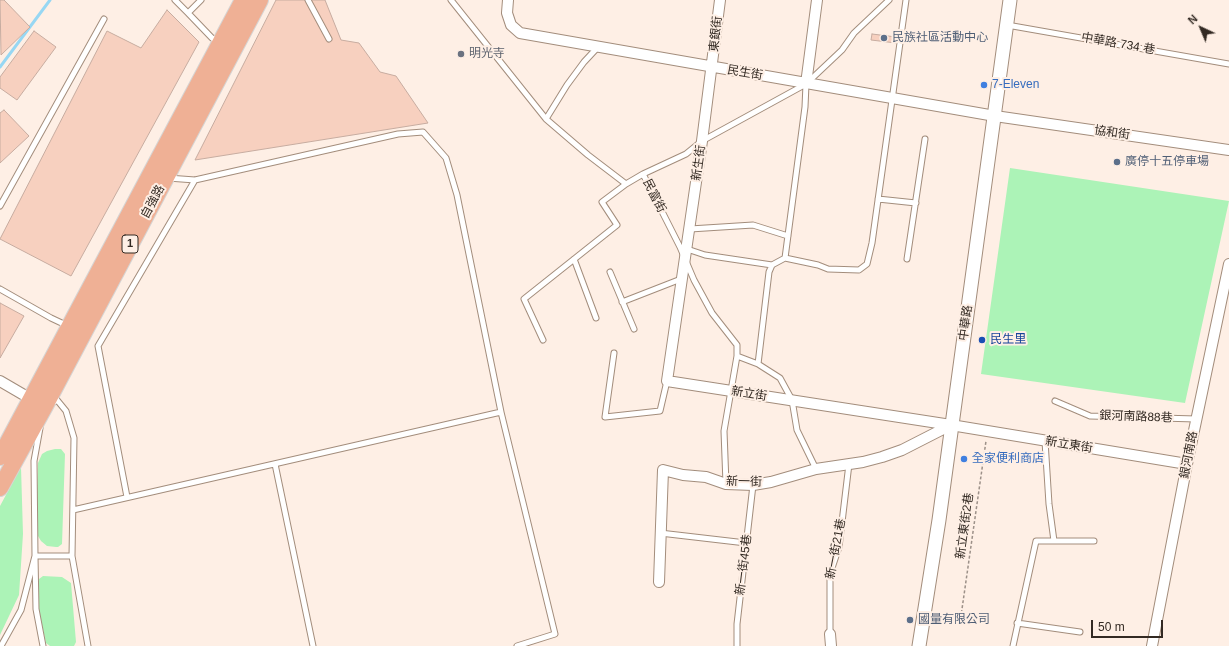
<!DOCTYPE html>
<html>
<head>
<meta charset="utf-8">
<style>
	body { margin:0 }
	#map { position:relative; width:1229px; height:646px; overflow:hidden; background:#feefe5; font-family:Helvetica,sans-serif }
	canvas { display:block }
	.north { position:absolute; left:1181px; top:8px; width:40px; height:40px; -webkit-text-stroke:3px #feefe5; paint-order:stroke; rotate:316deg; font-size:11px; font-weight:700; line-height:16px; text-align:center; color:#332a23 }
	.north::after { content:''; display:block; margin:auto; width:14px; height:18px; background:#332a23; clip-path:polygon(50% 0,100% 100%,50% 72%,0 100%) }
	.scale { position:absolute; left:1091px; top:620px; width:72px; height:18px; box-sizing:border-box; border:2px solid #332a23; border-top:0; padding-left:5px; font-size:12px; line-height:14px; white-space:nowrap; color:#332a23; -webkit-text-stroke:3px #feefe5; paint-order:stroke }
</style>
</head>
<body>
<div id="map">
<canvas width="1229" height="646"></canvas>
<div class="north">N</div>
<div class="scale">50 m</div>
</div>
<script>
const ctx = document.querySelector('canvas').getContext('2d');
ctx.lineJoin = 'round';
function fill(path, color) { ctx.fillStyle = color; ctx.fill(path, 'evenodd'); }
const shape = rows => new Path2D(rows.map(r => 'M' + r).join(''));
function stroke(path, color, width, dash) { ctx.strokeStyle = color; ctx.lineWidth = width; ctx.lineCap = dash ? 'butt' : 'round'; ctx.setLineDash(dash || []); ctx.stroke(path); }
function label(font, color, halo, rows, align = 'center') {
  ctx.font = font + ' Helvetica,"Noto Sans TC",sans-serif'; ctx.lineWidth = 4; ctx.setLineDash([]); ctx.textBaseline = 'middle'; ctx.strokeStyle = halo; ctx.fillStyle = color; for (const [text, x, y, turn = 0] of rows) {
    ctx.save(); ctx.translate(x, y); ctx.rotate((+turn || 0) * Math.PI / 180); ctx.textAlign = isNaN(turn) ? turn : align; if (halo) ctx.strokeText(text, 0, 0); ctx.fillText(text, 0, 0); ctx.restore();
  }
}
const green = shape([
	[1010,168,1229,201,1185,403,981,374],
	[55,449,61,449,65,454,62,544,58,547,56,547,47,546,41,541,38,536,36,527,38,463,42,454,47,451],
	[21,467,23,534,19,595,0,635,0,506],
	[43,576,62,577,71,583,76,642,74,646,50,646,46,643,39,611,39,579]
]);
const stream = shape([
	[0,67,50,0]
]);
const building = shape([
	[0,0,4,0,30,27,1,55,0,0],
	[276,0,325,0,341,40,359,43,380,72,396,76,428,123,195,160,276,0],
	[167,10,199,42,71,276,0,239,107,31,141,48,167,10],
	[34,31,56,47,17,100,0,88,0,77,34,31],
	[872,34,896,37,896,43,871,40,872,34],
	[4,110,29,136,0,163,0,113,4,110],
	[0,303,24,316,0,358,0,303]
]);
const path = shape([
	[960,623,986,441]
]);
const service = shape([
	[175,0,188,13],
	[201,0,188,13,212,38,219,42],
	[308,0,329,39],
	[451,0,546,119,588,155,626,184,643,174],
	[1007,25,1229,64],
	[546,119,567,85,584,62,598,47],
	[168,178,195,180,398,134,423,132,446,158,457,195,501,412],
	[878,199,916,203],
	[0,206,104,19],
	[690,229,753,225,788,236],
	[684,248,705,255,772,265],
	[785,258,818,265,828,269,859,270,867,264,872,243,906,0],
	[574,259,596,318],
	[907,259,925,139],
	[610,272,634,329],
	[0,289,51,318,68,326],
	[622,302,681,279],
	[543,340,524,299,617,225,602,202,626,184],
	[614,353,605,417,660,411,667,381],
	[758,364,769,272,772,265,785,258,805,107,806,84],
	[1055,401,1090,416,1196,419],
	[52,403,57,400,66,411,74,438,72,556,88,646],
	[40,428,34,461,35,556,36,609,43,646],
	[1045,441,1049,504,1054,541],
	[275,464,313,646],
	[816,469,797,430,792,400,780,378,758,364,737,356,737,345,712,313,694,280,680,247,643,174,686,154,702,141,806,84,842,50,854,33,889,0],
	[726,484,724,431,737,356],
	[127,497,98,346,195,180],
	[73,510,501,412,555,634,517,646],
	[660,533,746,543],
	[1017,623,1080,632],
	[830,634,830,574,839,547,849,464],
	[1,646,21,610,35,556,72,556],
	[737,646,737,624,753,485],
	[1013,646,1036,541,1094,541]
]);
const minor = shape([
	[508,0,507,13,511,25,520,33,995,116,1229,150],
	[720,0,702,141,667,381,951,425,1187,464],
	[806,84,817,0],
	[0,381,36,402],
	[659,582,663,470,683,475,706,477,726,484,753,485,771,482,816,469,863,462,882,457,902,450,951,425],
	[830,634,831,646],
	[1152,646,1187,464,1229,264]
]);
const tertiary = shape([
	[919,646,939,520,1010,0]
]);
const primary = shape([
	[0,457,243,0],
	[0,488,44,408,260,0]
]);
const markers = [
	[884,38,4,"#5c6f8a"],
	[461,54,4,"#6b7280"],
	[984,85,4,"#3f7fe0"],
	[1117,162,4,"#5c6f8a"],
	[982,340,4,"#1a4fb4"],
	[964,459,4,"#3f7fe0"],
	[910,620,4,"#5c6f8a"]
];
const shields = [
	[130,244,16]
];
const shieldNames = [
	["1",130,244]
];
const streetNames = [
	["東銀街",716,34,-84],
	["中華路 734 巷",1118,44,10],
	["民生街",745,73,10],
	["協和街",1112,133,8],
	["新生街",699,163,-82],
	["民富街",654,196,63],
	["自強路",153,202,-62],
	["中華路",966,323,-82],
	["新立街",749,394,9],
	["銀河南路88巷",1136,417,2],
	["新立東街",1069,445,9],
	["銀河南路",1189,455,-79],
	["新一街",744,482,1],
	["新立東街2巷",965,526,-82],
	["新一街21巷",836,549,-79],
	["新一街45巷",744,565,-83]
];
const serviceNames = [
	["民族社區活動中心",892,38],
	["廣停十五停車場",1125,162],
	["國量有限公司",918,620]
];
const worshipNames = [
	["明光寺",469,54]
];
const shopNames = [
	["7-Eleven",992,85],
	["全家便利商店",972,459]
];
const transitNames = [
	["民生里",990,340]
];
fill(green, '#acf3b7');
stroke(stream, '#97d7f3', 3);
fill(building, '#f7d0bf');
stroke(building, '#c7aca0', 1);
stroke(service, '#a38d7c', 7);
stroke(minor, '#a38d7c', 12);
stroke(tertiary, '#a38d7c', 15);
stroke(primary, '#d6d4d3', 18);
stroke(path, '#9c9088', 1.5, [3, 2]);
stroke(service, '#fff', 5);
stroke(minor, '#fff', 10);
stroke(tertiary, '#fff', 13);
stroke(primary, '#efb095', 16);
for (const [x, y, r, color] of markers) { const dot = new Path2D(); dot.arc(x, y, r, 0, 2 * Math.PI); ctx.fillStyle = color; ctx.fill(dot); stroke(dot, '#feefe5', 1.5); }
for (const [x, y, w] of shields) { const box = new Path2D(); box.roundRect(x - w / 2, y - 9, w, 18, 3); ctx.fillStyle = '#feefe5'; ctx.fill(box); stroke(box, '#332a23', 1); }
label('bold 11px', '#332a23', null, shieldNames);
label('12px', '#332a23', '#feefe5', streetNames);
label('12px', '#4e5e75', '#feefe5', serviceNames, 'left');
label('12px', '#5b616d', '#feefe5', worshipNames, 'left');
label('12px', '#366cbe', '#feefe5', shopNames, 'left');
label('12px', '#164399', '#feefe5', transitNames, 'left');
</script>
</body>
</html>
